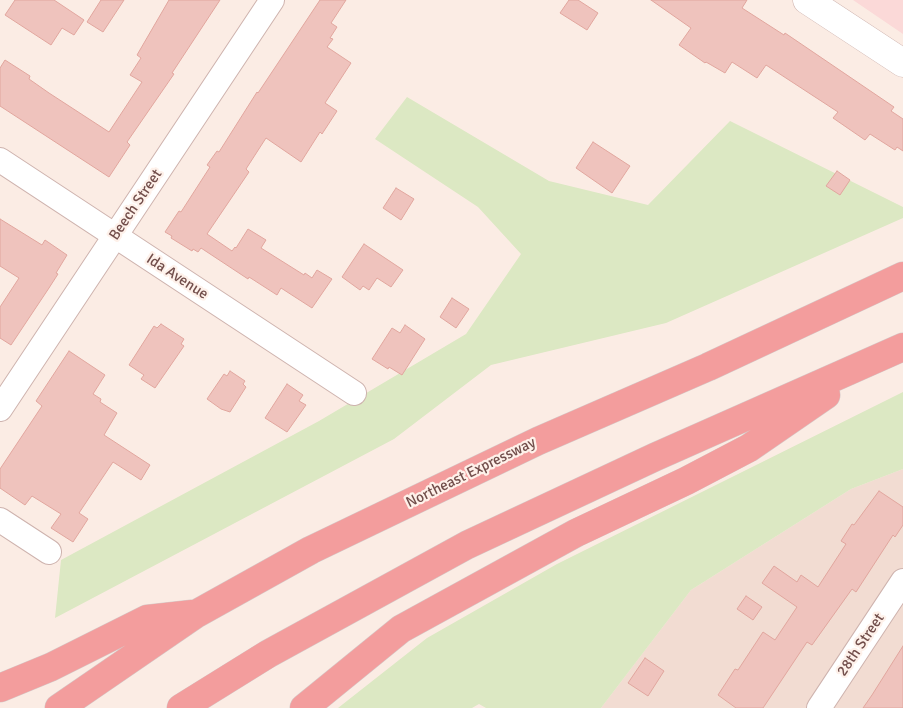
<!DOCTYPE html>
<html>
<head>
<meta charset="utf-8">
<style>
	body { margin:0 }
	canvas { display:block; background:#fbece4 }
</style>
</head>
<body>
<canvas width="903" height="708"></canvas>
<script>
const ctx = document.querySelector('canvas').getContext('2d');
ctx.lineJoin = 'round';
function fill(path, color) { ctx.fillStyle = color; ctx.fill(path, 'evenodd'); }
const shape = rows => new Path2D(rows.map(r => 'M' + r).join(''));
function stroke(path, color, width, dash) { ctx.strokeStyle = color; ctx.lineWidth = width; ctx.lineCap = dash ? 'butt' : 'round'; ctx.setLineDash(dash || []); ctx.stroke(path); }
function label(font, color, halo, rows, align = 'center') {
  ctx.font = font + ' Signika,sans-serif'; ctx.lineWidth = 4.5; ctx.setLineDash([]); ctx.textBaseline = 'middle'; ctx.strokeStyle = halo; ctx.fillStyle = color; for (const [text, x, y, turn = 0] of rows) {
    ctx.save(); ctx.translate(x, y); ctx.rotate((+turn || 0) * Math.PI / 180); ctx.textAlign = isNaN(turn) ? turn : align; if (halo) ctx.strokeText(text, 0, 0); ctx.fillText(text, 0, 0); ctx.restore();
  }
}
const residential = shape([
	[903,469,903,708,601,708,691,590,851,489]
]);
const commercial = shape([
	[853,0,903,0,903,34]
]);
const green = shape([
	[407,97,549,181,648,205,730,121,903,207,903,218,666,323,491,365,394,439,55,618,61,560,319,421,466,334,521,254,478,207,375,139],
	[903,392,903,469,851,489,691,590,601,708,486,708,479,704,472,708,338,708,427,638,557,564]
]);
const building = shape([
	[15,0,54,0,84,20,74,35,62,28,51,45,5,15,15,0],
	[101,0,124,0,103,32,87,22,101,0],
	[169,0,220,0,172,73,174,74,127,142,130,145,109,177,0,106,0,68,5,60,30,76,29,79,49,93,109,132,142,82,130,75,141,58,137,55,169,0],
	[320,0,346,0,331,23,337,27,330,38,333,39,327,47,351,63,325,103,337,111,322,134,320,132,301,162,266,138,246,169,249,172,207,234,232,251,235,247,236,248,248,229,266,240,261,248,304,275,305,273,312,278,317,270,332,279,312,308,281,288,277,295,249,277,248,279,201,248,198,252,193,249,192,251,171,238,172,236,165,232,179,211,181,212,210,167,207,165,217,151,219,152,257,92,258,93,320,0],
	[569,0,578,0,598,13,587,30,560,13,569,0],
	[651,0,747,0,742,8,784,35,785,33,894,107,891,111,903,119,903,151,897,147,895,150,870,134,865,140,833,118,838,112,766,65,757,78,732,62,725,73,706,62,705,63,679,45,691,28,651,0],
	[593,142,630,166,612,193,576,168,593,142],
	[837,171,850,180,840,195,826,186,837,171],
	[396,188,414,199,401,220,383,208,396,188],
	[0,219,42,245,45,240,67,255,56,273,58,274,49,288,11,345,0,338,0,307,19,278,0,266,0,219],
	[364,244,403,270,391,287,377,278,369,290,363,286,360,290,342,277,364,244],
	[452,298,469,309,456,328,440,317,452,298],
	[161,324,184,339,181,344,184,346,155,388,141,379,144,375,129,365,154,326,157,328,161,324],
	[405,325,425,339,402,375,389,367,388,369,372,359,392,328,400,333,405,325],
	[69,351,105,375,93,394,101,399,100,402,117,413,104,435,150,465,141,480,113,462,79,513,88,519,73,542,51,528,61,514,32,496,25,505,0,488,0,469,42,406,36,401,69,351],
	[230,371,245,381,243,384,246,387,230,412,221,409,207,399,224,374,227,376,230,371],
	[287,384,303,395,299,401,306,405,287,432,265,418,287,384],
	[879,491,903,507,903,525,895,537,893,535,856,592,852,589,812,645,807,642,763,708,736,708,718,695,735,669,738,670,763,632,775,640,797,607,762,583,774,566,797,582,801,575,818,587,846,544,841,541,852,524,854,525,879,491],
	[746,596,762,607,753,620,737,609,746,596],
	[903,646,903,708,863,708,872,695,903,646],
	[645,658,664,671,648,696,628,683,645,658]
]);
const minor = shape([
	[0,160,354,393],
	[0,409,272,0],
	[0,520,49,552],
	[819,708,903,581]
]);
const tertiary = shape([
	[807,0,903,63]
]);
const motorway = shape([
	[0,688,51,667,147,619,192,614],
	[59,708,196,614,311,550,538,441,708,367,903,276],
	[181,708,268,654,467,545,655,457,903,347],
	[304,708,401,629,576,533,686,481,749,448,826,395]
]);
const streetNames = [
	["Beech Street",136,205,-56],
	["Ida Avenue",177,277,33],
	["Northeast Expressway",471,473,-26],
	["28th Street",861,645,-56]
];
fill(residential, '#f2dcd2');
fill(commercial, '#fbd9d8');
fill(green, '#dce8c3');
fill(building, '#efc3bd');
stroke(building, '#e1a69e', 1);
stroke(minor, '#ceb3ae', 26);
stroke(tertiary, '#ceb3ae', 29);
stroke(motorway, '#d5cac9', 29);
stroke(minor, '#fff', 24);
stroke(tertiary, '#fff', 28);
stroke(motorway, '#f39d9d', 28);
label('15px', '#724e4b', '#fef1ea', streetNames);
</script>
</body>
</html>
